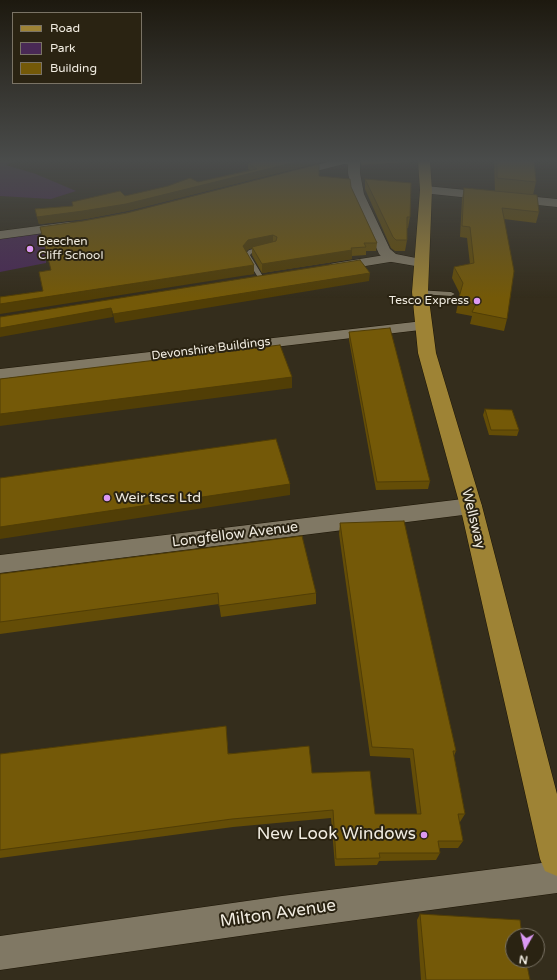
<!DOCTYPE html>
<html>
<head>
<meta charset="utf-8">
<style>
	body { margin:0 }
	#map { position:relative; width:557px; height:980px; overflow:hidden; background:#342d1c; font-family:"Varela Round",sans-serif }
	canvas { display:block }
	.legend { position:absolute; left:12px; top:12px; width:130px; height:72px; box-sizing:border-box; background:#2a2312; border:1px solid #7a7365; margin:0; padding:5px 7px; list-style:none; font-size:12px; color:#f1ece1 }
	.legend li { display:flex; align-items:center; gap:8px; height:20px }
	.legend b { width:20px; border:1px solid #7a7365 }
	.north { position:absolute; left:505px; top:928px; width:40px; height:40px; box-sizing:border-box; background:#2a2312; border:1px solid #7a7365; border-radius:50%; rotate:188deg; font-size:11px; font-weight:700; line-height:16px; text-align:center; color:#f1ece1 }
	.north::after { content:''; display:block; margin:auto; width:14px; height:18px; background:#dc99f4; clip-path:polygon(50% 0,100% 100%,50% 72%,0 100%) }
</style>
</head>
<body>
<div id="map">
<canvas width="557" height="980"></canvas>
<ul class="legend">
<li><b style="height:5px;background:#9e8335"></b>Road</li>
<li><b style="height:11px;background:#492955"></b>Park</li>
<li><b style="height:11px;background:#745908"></b>Building</li>
</ul>
<div class="north">N</div>
</div>
<script>
const ctx = document.querySelector('canvas').getContext('2d');
ctx.lineJoin = 'round';
function fill(path, color) { ctx.fillStyle = color; ctx.fill(path, 'evenodd'); }
const shape = rows => new Path2D(rows.map(r => 'M' + r).join(''));
function stroke(path, color, width, dash) { ctx.strokeStyle = color; ctx.lineWidth = width; ctx.lineCap = dash ? 'butt' : 'round'; ctx.setLineDash(dash || []); ctx.stroke(path); }
function label(font, color, halo, rows, align = 'center') {
  ctx.font = font + ' "Varela Round",sans-serif'; ctx.lineWidth = 4; ctx.setLineDash([]); ctx.textBaseline = 'middle'; ctx.strokeStyle = halo; ctx.fillStyle = color; for (const [text, x, y, turn = 0] of rows) {
    ctx.save(); ctx.translate(x, y); ctx.rotate((+turn || 0) * Math.PI / 180); ctx.textAlign = isNaN(turn) ? turn : align; if (halo) ctx.strokeText(text, 0, 0); ctx.fillText(text, 0, 0); ctx.restore();
  }
}
const green = shape([
	[0,161,16,161,6,165,36,174,76,191,51,199,0,196],
	[35,232,42,236,46,251,46,263,0,272,0,236]
]);
const service = shape([
	[265,246,268,248,267,249,253,252,250,255,264,278,261,280,259,279,244,255,249,250,265,246],
	[417,290,451,292,455,294,451,296,420,294,416,292,417,290]
]);
const minor = shape([
	[332,161,359,161,360,162,354,165,344,164,292,177,288,176,286,174,288,172,332,161],
	[426,186,557,199,557,207,422,193,420,190,422,187,426,186],
	[69,222,74,223,76,226,74,229,0,239,0,231,69,222],
	[391,254,396,255,398,258,396,261,335,271,330,270,328,267,330,264,335,263,391,254],
	[423,321,429,323,431,326,429,329,0,379,0,369,423,321],
	[471,498,479,500,482,506,479,512,471,514,0,573,0,555,471,498],
	[557,861,557,893,282,930,0,970,0,936,282,896,557,861]
]);
const tertiary = shape([
	[348,161,360,161,360,173,364,194,390,249,396,254,426,260,428,263,426,266,421,267,386,261,379,254,352,194,348,173,348,161]
]);
const primary = shape([
	[418,161,430,161,432,190,428,292,436,353,482,506,557,794,557,876,545,871,540,859,460,506,418,353,412,292,420,190,418,161]
]);
const wall = shape([
	[257,161,326,161,127,211,85,219,39,224,35,209,73,206,72,202,125,196,198,182,250,170,248,169,248,163],
	[360,161,411,161,411,162,362,165],
	[494,161,534,161,536,182,533,195,539,212,536,223,504,219,507,319,504,331,470,324,472,316,456,313,460,294,452,278,454,267,470,264,467,238,460,237,462,199,464,188,495,191],
	[319,176,351,187,377,243,376,251,366,251,366,255,352,256,352,259,262,273,252,255,252,248,249,249,246,251,254,274,43,291,51,270,83,221],
	[365,179,410,217,408,228,407,228,407,240,405,251,395,251,391,248,365,189],
	[349,332,430,481,428,489,376,490,349,340],
	[485,409,519,430,517,436,489,435,483,415],
	[340,523,456,751,454,756,465,814,460,822,459,822,463,841,458,848,440,848,440,853,436,860,379,861,377,865,335,866,331,818,233,827,0,858,0,754,226,726,228,753,312,773,375,814,417,814,410,758,370,756,339,534],
	[0,574,316,593,316,604,221,617,219,604,0,634],
	[420,914,530,980,421,980,417,920]
]);
const shadedWall = shape([
	[300,161,326,161,127,211,85,219,39,224,37,217],
	[273,235,273,244,249,249,243,254,243,246,248,240],
	[352,250,352,259,262,273,262,264],
	[254,265,254,274,0,314,0,304],
	[370,273,369,281,115,323,113,314],
	[111,308,113,317,0,337,0,328],
	[292,377,292,388,0,426,0,414],
	[290,484,290,495,0,539,0,527]
]);
const building = shape([
	[257,161,300,161,126,204,83,211,37,217,35,209,73,206,72,202,120,191,125,196,168,186,190,178,198,182,257,169,248,163,257,161],
	[497,161,534,161,536,182,497,178,497,161],
	[319,164,319,176,350,179,351,187,377,243,364,243,366,247,351,248,352,250,262,264,252,247,276,241,277,237,273,235,248,240,243,246,254,265,0,304,0,297,43,291,39,272,51,270,40,227,83,221,127,213,319,164],
	[365,179,411,183,410,217,407,217,407,240,396,240,393,237,365,179],
	[464,188,537,195,539,212,502,208,514,271,507,319,472,312,476,304,458,301,463,283,454,267,474,263,470,227,462,226,464,188],
	[360,260,370,273,113,314,111,308,0,328,0,317,360,260],
	[390,328,430,481,377,482,349,332,390,328],
	[280,345,292,377,0,414,0,379,280,345],
	[485,409,512,410,519,430,491,430,485,409],
	[276,439,290,484,0,527,0,478,276,439],
	[404,521,456,751,453,751,465,814,458,814,463,841,438,841,440,853,379,853,380,858,336,859,333,810,232,819,0,850,0,754,226,726,228,754,309,746,312,773,370,771,375,814,421,814,413,749,372,747,340,523,404,521],
	[302,536,316,593,219,606,218,593,0,622,0,574,302,536],
	[420,914,520,920,522,936,513,936,513,960,526,960,530,980,426,980,420,914]
]);
const markers = [
	[30,249,4,"#dc99f4"],
	[477,301,4,"#dc99f4"],
	[107,498,4,"#dc99f4"],
	[424,835,4,"#dc99f4"]
];
const farPoinames = [
	["Beechen",38,242],
	["Cliff School",38,256],
	["Tesco Express",469,301,"right"]
];
const farStreetnames = [
	["Devonshire Buildings",211,349,-7]
];
const poiNames = [
	["Weir tscs Ltd",115,498]
];
const streetNames = [
	["Wellsway",473,519,76],
	["Longfellow Avenue",235,535,-7]
];
const nearPoinames = [
	["New Look Windows",416,835]
];
const nearStreetnames = [
	["Milton Avenue",278,914,-8]
];
fill(green, '#492955');
stroke(service, '#1c1505', 1);
stroke(minor, '#1c1505', 1);
stroke(tertiary, '#1c1505', 1);
stroke(primary, '#1c1505', 1);
fill(service, '#807864');
fill(minor, '#807864');
fill(tertiary, '#807864');
fill(primary, '#9e8335');
fill(wall, '#644d07');
fill(shadedWall, '#513e06');
fill(building, '#745908');
stroke(building, '#513e06', 1);
const sky = ctx.createLinearGradient(0, 0, 0, 298);
sky.addColorStop(0, '#1d190f');
sky.addColorStop(0.54, '#4a4c4b');
sky.addColorStop(1, '#4a4c4b00');
ctx.fillStyle = sky;
ctx.fillRect(0, 0, 557, 298);
for (const [x, y, r, color] of markers) { const dot = new Path2D(); dot.arc(x, y, r, 0, 2 * Math.PI); ctx.fillStyle = color; ctx.fill(dot); stroke(dot, '#2a2312', 1.5); }
label('12px', '#f1ece1', '#2a2312', farPoinames, 'left');
label('12px', '#f1ece1', '#2a2312', farStreetnames);
label('14px', '#f1ece1', '#2a2312', poiNames, 'left');
label('14px', '#f1ece1', '#2a2312', streetNames);
label('17px', '#f1ece1', '#2a2312', nearPoinames, 'right');
label('17px', '#f1ece1', '#2a2312', nearStreetnames);
</script>
</body>
</html>
